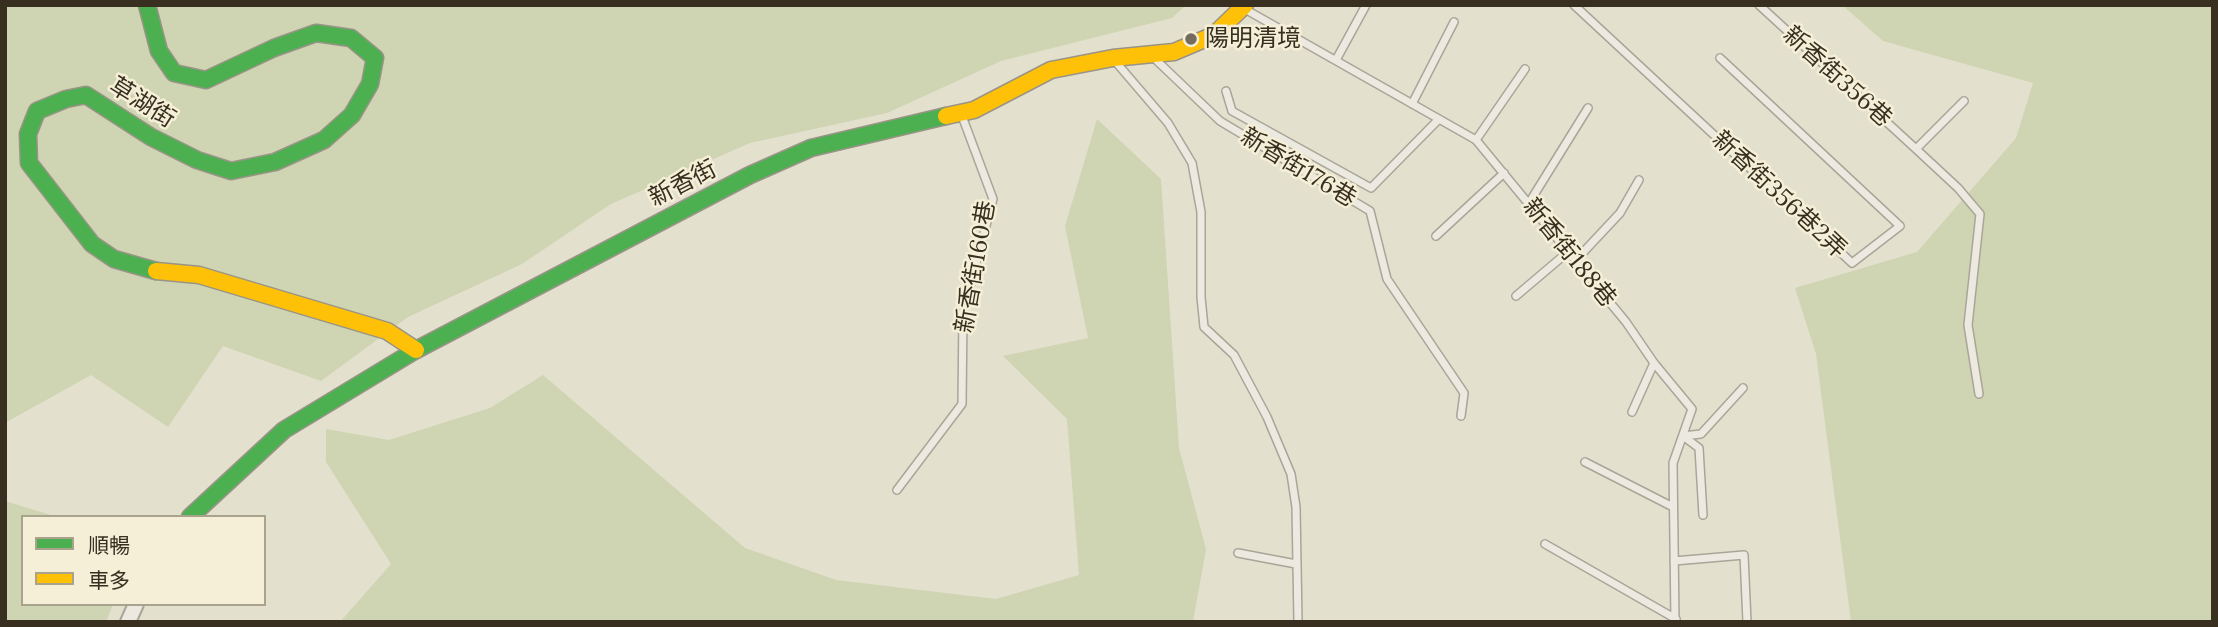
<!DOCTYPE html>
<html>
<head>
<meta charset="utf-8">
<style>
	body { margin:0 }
	#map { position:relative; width:2218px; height:627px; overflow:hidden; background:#e4e0ce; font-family:Lora,"Noto Sans TC",serif }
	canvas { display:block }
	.frame { position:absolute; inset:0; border:7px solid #382f20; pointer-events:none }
	.legend { position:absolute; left:21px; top:515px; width:245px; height:91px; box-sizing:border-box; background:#f4efd6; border:2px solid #a9a28d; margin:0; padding:9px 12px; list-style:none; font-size:21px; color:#382f20 }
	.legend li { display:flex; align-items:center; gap:14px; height:35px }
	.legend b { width:35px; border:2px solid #a9a28d }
</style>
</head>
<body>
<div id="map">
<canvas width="2218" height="627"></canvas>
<div class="frame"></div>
<ul class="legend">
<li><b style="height:9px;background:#4caf50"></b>順暢</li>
<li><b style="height:9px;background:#ffc107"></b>車多</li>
</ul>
</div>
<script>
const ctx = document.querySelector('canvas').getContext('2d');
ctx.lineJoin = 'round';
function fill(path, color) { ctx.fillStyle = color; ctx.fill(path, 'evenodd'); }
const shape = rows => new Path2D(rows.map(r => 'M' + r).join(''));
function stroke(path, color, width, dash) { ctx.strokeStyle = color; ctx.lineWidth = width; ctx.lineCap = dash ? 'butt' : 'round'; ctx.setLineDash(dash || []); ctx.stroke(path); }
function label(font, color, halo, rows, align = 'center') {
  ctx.font = font + ' Lora,"Noto Sans TC",serif'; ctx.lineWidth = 5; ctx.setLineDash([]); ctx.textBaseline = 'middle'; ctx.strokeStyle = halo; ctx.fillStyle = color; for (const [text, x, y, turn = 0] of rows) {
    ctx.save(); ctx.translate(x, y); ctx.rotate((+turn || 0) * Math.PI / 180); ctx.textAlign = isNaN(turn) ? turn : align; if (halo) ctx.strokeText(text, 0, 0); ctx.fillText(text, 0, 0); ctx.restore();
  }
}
const green = shape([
	[5,5,1186,5,1172,18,1001,61,887,113,750,143,611,204,522,264,408,317,321,381,223,346,168,427,91,375,5,423],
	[1842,5,2213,5,2213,622,1851,622,1816,354,1795,288,1917,252,2016,138,2033,83,1883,41],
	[1097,119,1161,179,1179,448,1206,549,1193,622,340,622,391,564,326,462,326,429,389,440,490,408,543,375,745,548,836,580,996,599,1079,575,1067,419,1003,356,1088,338,1065,226],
	[5,501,57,517,23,517,23,604,113,604,106,622,5,622]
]);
const lane = shape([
	[1574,5,1852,263,1900,226,1720,58],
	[1759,5,1916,149,1964,101],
	[1243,8,1476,140,1626,322,1654,363,1692,409,1673,463,1675,622],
	[1153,57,1220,121,1370,211,1387,279,1464,393,1461,416],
	[1336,60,1366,5],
	[1115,61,1168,123,1192,163,1201,212,1201,297,1204,327,1234,355,1267,417,1291,474,1296,507,1298,622],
	[1226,91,1232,111,1371,188,1439,119],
	[1412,104,1454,22],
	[1476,140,1525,69],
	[1916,149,1958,188,1980,214,1968,325,1979,394],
	[1529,203,1588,108],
	[1436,236,1504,173],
	[1576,260,1620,213,1639,180],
	[1516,296,1569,251],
	[1632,412,1654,363],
	[1683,436,1699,448,1703,515],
	[1683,436,1701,434,1743,388],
	[1585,462,1673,507],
	[897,490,962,404,963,313,993,199,962,116],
	[1545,544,1676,619],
	[1238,553,1296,564],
	[1674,561,1744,555,1747,622]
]);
const street = shape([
	[128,622,136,604]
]);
const fast = shape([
	[147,5,159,51,174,73,206,80,274,48,316,33,351,38,375,58,370,84,352,115,324,140,275,162,231,171,197,160,151,137,86,95,66,99,37,111,28,134,29,163,92,244,114,259,156,271],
	[190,517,284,430,416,350,750,175,811,148,946,116]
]);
const slow = shape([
	[946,116,974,110,1051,70,1113,58,1174,52,1214,35,1245,5],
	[156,271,199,275,387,331,416,350]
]);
const markers = [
	[1191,39,7,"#746d5d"]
];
const poiNames = [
	["陽明清境",1205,39]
];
const streetNames = [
	["新香街356巷",1837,77,42],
	["草湖街",142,103,32],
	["新香街176巷",1298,168,31],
	["新香街",683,184,-27],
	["新香街356巷2弄",1779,195,43],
	["新香街188巷",1569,253,51],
	["新香街160巷",976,267,-80]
];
fill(green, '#cfd4b2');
stroke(lane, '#a9a598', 10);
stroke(street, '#a9a598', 18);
stroke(fast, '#999487', 19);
stroke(slow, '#999487', 19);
stroke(lane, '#eceae0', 7);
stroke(street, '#eceae0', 14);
stroke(fast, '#4caf50', 16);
stroke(slow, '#ffc107', 16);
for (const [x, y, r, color] of markers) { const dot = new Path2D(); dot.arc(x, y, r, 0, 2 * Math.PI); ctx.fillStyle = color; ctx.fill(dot); stroke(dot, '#f4efd6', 2.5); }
label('24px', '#382f20', '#f4efd6', poiNames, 'left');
label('24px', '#382f20', '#f4efd6', streetNames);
</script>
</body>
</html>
